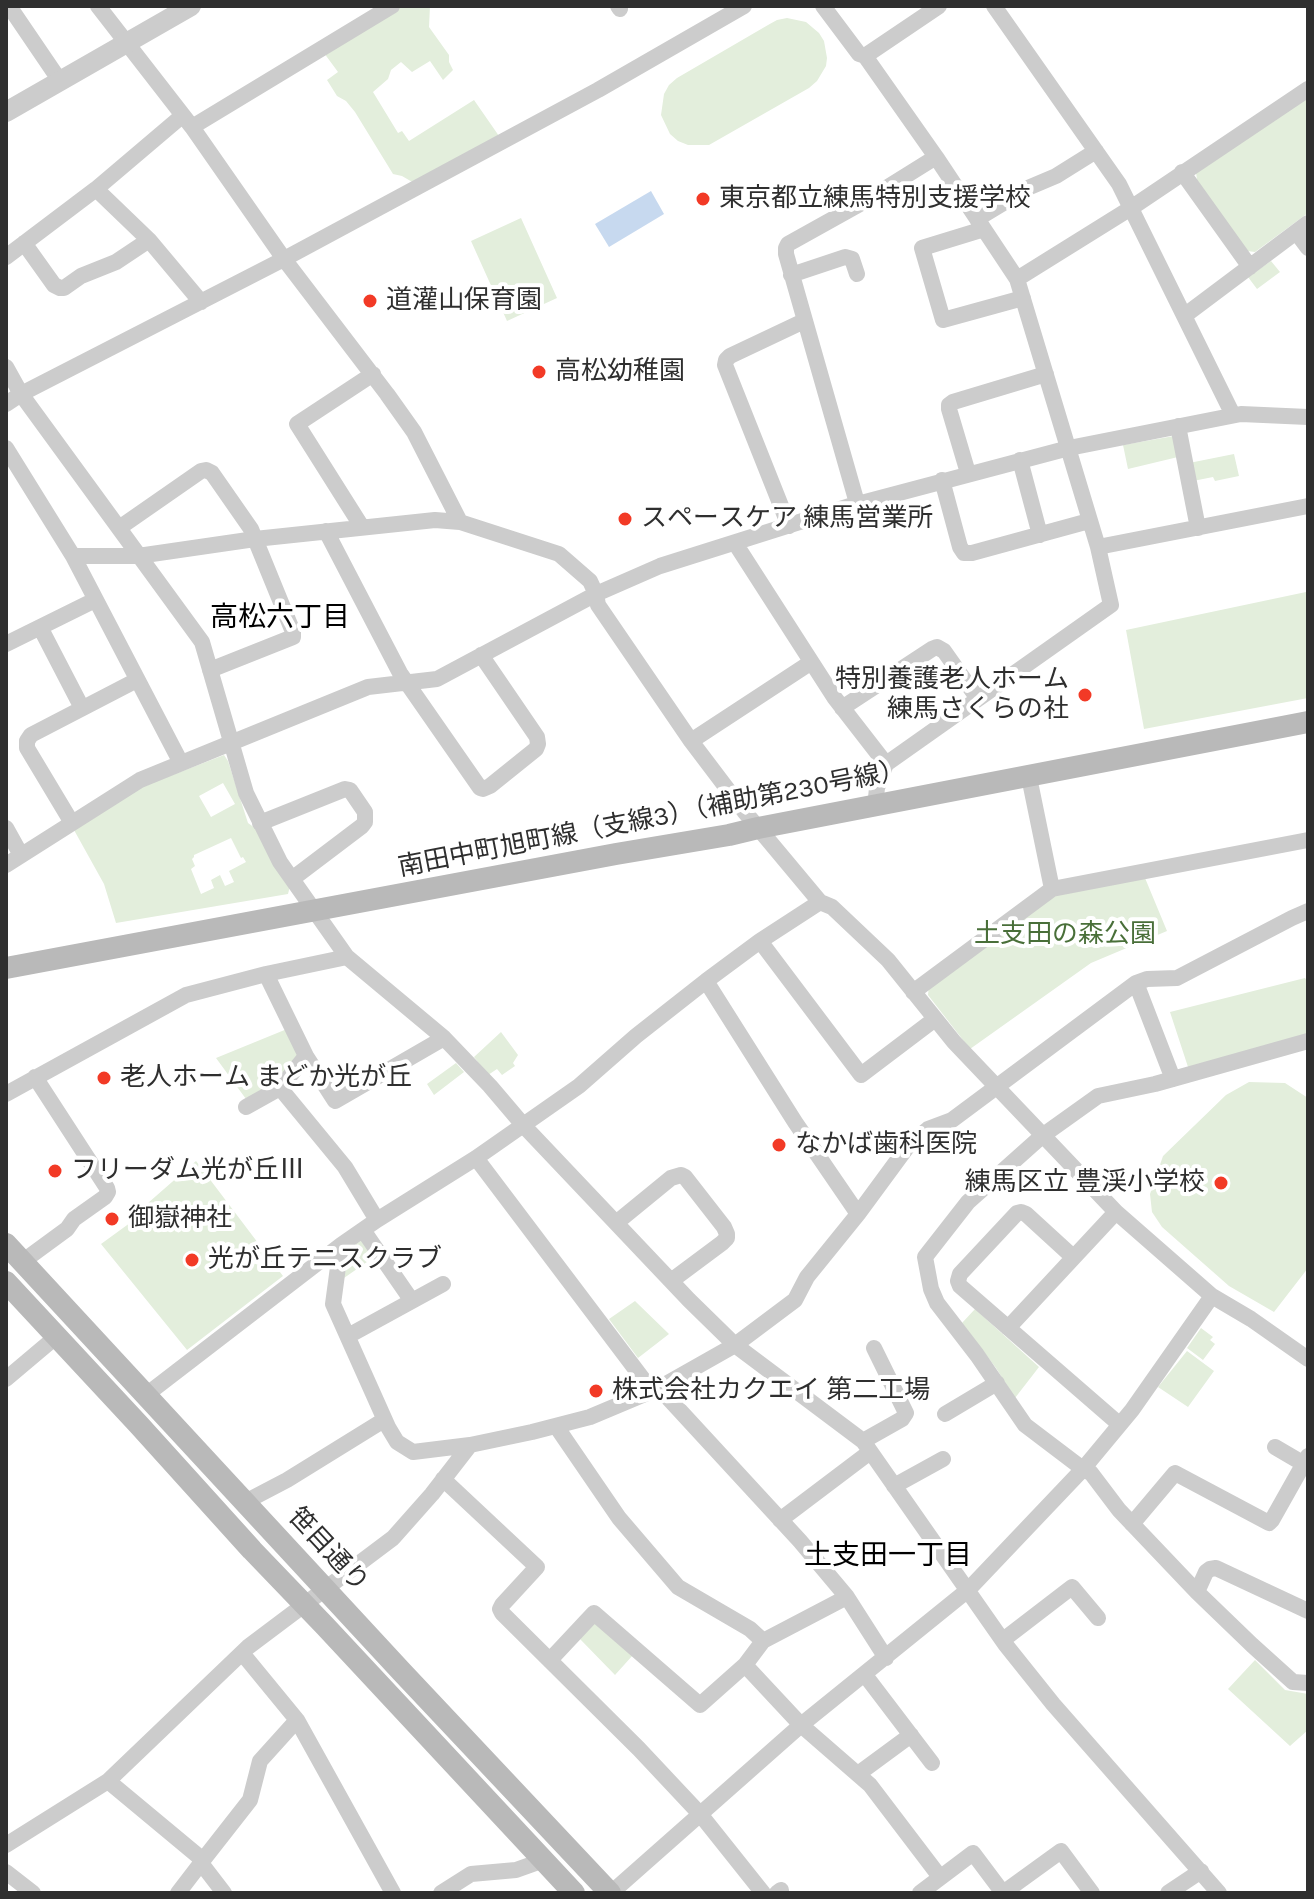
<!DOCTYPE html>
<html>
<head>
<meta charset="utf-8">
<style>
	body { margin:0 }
	#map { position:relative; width:1314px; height:1899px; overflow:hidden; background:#fff; font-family:Karla,sans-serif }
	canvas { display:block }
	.frame { position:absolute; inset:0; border:8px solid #2f2f2f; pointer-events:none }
</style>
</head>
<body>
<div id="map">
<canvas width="1314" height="1899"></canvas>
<div class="frame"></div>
</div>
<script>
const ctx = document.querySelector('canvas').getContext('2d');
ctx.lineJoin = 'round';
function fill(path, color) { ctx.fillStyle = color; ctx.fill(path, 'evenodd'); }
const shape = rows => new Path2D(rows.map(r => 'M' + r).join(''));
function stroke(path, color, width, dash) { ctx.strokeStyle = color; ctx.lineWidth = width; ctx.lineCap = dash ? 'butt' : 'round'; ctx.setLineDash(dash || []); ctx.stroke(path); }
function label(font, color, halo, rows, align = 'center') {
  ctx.font = font + ' Karla,"Noto Sans JP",sans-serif'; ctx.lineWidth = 8; ctx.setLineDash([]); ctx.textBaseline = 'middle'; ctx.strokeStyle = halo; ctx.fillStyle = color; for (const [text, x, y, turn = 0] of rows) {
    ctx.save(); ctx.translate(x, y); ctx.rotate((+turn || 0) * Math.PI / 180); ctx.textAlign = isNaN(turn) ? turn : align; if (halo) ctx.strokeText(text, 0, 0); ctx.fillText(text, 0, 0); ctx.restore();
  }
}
const green = shape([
	[402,6,430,6,429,27,449,55,449,62,453,70,443,80,430,61,412,72,401,62,391,70,388,79,373,92,398,133,402,131,409,141,474,100,499,136,414,183,402,176,393,174,355,112,346,101,337,96,327,80,338,72,324,53],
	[787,18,806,22,819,33,824,41,827,58,826,66,817,81,809,88,709,145,688,145,678,141,670,134,661,115,664,94,669,85,677,78,768,25,777,20],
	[1308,98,1308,213,1255,252,1247,251,1197,180,1196,172],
	[521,218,557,298,507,321,471,241],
	[1271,261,1280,272,1257,289,1248,277],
	[1174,436,1178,457,1128,469,1123,445],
	[1234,454,1239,476,1215,481,1213,477,1193,481,1189,463],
	[1306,592,1308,600,1308,698,1144,729,1126,630],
	[224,755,228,761,248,823,255,828,290,886,288,894,116,923,104,884,74,830,144,786],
	[223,783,235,804,211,817,199,796],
	[231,838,241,858,243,857,246,862,229,871,234,882,225,886,220,875,211,880,214,888,201,894,191,869,195,866,192,859,194,857,194,855],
	[1145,878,1167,931,1091,963,970,1049,928,995,929,986,1052,896],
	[1305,978,1308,982,1308,1035,1188,1067,1170,1012],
	[287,1029,301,1057,278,1085,246,1099,216,1058],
	[501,1032,518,1055,513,1063,515,1066,502,1075,497,1069,488,1075,474,1057],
	[456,1063,464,1072,434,1095,427,1084],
	[1249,1082,1285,1083,1308,1098,1308,1268,1274,1312,1229,1286,1162,1227,1152,1212,1150,1194,1163,1156,1226,1095],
	[196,1161,283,1276,187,1350,101,1244,134,1220,132,1217],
	[362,1240,377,1255,344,1278,350,1248],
	[635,1301,669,1334,638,1358,609,1319],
	[975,1309,1039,1367,1015,1398,996,1368,962,1323],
	[1201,1328,1213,1337,1210,1340,1215,1344,1203,1360,1187,1348],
	[1187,1351,1214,1371,1188,1407,1158,1387],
	[592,1624,599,1624,633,1655,615,1675,580,1639],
	[1255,1660,1285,1690,1308,1694,1308,1730,1290,1746,1228,1689]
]);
const water = shape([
	[651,191,664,214,609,247,595,224]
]);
const minor = shape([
	[9,6,60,81],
	[98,6,192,127,284,259,387,394,414,432,460,522],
	[618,6,620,9],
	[823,6,859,54,865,56,939,6],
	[994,6,1119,184,1233,415],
	[192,127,392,6],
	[1182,172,1250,267],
	[96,189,149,240,201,302],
	[977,219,1030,187,1056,176,1096,151],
	[984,229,922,248,943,320,1023,298],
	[1296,232,1308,248],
	[24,243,54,285,60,288,64,288,81,276,116,262,149,240],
	[6,257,96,189,182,116],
	[791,275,845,257,852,259,857,274],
	[1017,279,1131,208,1308,89],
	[1184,316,1308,223],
	[6,367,21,394,202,642,246,793,280,862,347,957,444,1038,490,1086,524,1126,689,1300,735,1345,863,1441,1005,1644,1053,1704,1219,1893],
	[6,404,21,394,284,259,598,90,744,6],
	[1178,426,1198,528],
	[6,448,73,556,181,763],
	[1020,460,1040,535],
	[968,473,949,409,949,405,953,402,1046,374],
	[942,480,960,547,964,553,972,553,1089,521],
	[857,503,786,254,786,248,788,244,867,200,936,157],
	[789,526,725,365,726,360,730,356,804,321],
	[362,527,297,424,373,374],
	[119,528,201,471,206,470,212,473,251,529,293,632,293,637,210,670],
	[326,531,400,673,480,788,483,789,490,786,536,749,538,744,537,737,481,655],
	[735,543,834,697,886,764,877,788,875,807],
	[1098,547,1308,506],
	[73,556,138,556,255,539,435,520,460,522,559,554,590,581,596,594,598,605,691,741,744,811,820,902,832,907,888,960,954,1042,1116,1212,1212,1296,1251,1319,1308,1359],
	[40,627,82,708],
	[6,644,95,600],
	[842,708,932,649,937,647,944,651,978,699,1111,605,1098,547,1017,279,936,157,865,56],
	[691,741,810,663],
	[886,764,978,699],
	[1029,777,1052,889],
	[72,823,27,748,27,741,31,735,137,680],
	[260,823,345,789,350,790,365,812,365,822,362,826,292,879],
	[6,828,21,855],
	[6,865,140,780,368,687,437,679,596,594,660,566,850,506,1069,448,1241,414,1308,417],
	[760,941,861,1075,935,1019],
	[266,974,306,1056,335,1101,444,1038],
	[706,981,795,1122,858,1214],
	[1136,983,1173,1079],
	[913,992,1052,889,1308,840],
	[1308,1041,1155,1084,1098,1096,1042,1136,968,1202,925,1257,931,1289,937,1303,977,1355,1025,1425,1083,1469,1091,1473,1119,1510,1197,1592,1252,1645,1293,1682,1308,1683],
	[280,1088,345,1167,377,1220],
	[6,1094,186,995,266,974,347,957],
	[246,1107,280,1088,306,1056],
	[476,1158,652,1391],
	[616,1223,671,1178,681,1175,685,1177,724,1227,727,1234,727,1238,722,1243,671,1281],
	[363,1230,412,1301],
	[341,1245,333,1304,388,1427,397,1442,413,1452,470,1445],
	[1073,1257,1026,1214,1021,1212,1017,1213,960,1274,958,1281,960,1286,1119,1424],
	[22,1262,67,1229,74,1219,105,1197,108,1192,107,1188,35,1077],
	[1008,1328,1116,1212],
	[348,1336,443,1284],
	[6,1379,57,1336],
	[659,1388,800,1541,847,1597,886,1658],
	[146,1395,341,1245,377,1220,476,1158,579,1086,636,1036,706,981,760,941,820,902],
	[945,1414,997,1383],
	[556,1426,619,1518,678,1587,750,1629,763,1641,745,1665,801,1725,870,1785,940,1877],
	[863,1441,902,1419,906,1413,874,1348],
	[1275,1447,1304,1464],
	[443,1479,537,1567,502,1605,500,1609,502,1613,639,1749,700,1814,763,1893],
	[894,1486,943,1459],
	[245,1502,287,1480,384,1420],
	[780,1520,870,1452],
	[1132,1524,1175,1473,1269,1523,1272,1520,1308,1456],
	[1197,1592,1206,1572,1210,1569,1216,1568,1308,1611],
	[1003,1640,1072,1587,1098,1618],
	[763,1641,847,1597],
	[242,1653,297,1720,393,1893],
	[550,1660,594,1613,700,1705,745,1665],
	[865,1675,932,1763],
	[858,1774,911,1735],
	[108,1781,203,1860,201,1863,224,1893],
	[6,1845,108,1781,248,1647,393,1538,432,1494,470,1445,532,1432,590,1417,659,1388,735,1345,795,1300,807,1277,858,1214,908,1146,928,1129,952,1120,1136,983,1147,979,1177,978,1292,918,1308,911],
	[203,1860,250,1800,260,1761,297,1720],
	[6,1872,33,1893],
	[178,1893,201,1863],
	[441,1893,471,1874,516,1870,544,1860],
	[611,1893,801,1725,968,1590,1083,1469,1132,1410,1212,1296],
	[777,1893,781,1890],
	[920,1893,973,1853,1003,1893],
	[1003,1893,1061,1851,1092,1893],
	[1168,1893,1201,1871]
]);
const tertiary = shape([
	[6,112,191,6]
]);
const secondary = shape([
	[6,968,616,854,729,835,758,828,1308,722],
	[6,1244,401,1671,610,1893],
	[6,1282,139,1425,252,1550,325,1626,574,1893]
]);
const markers = [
	[703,199,8,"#f23a26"],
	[370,301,8,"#f23a26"],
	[539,372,8,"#f23a26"],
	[625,519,8,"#f23a26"],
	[1085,695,8,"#f23a26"],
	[104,1078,8,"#f23a26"],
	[779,1145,8,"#f23a26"],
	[55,1171,8,"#f23a26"],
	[1221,1183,8,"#f23a26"],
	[112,1219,8,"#f23a26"],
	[192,1260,8,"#f23a26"],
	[596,1391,8,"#f23a26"]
];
const poiNames = [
	["東京都立練馬特別支援学校",719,199],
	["道灌山保育園",386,301],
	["高松幼稚園",555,372],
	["スペースケア 練馬営業所",641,519],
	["特別養護老人ホーム",1069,680,"right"],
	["練馬さくらの社",1069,710,"right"],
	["老人ホーム まどか光が丘",120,1078],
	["なかば歯科医院",795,1145],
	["フリーダム光が丘Ⅲ",71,1171],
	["練馬区立 豊渓小学校",1205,1183,"right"],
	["御嶽神社",128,1219],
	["光が丘テニスクラブ",208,1260],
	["株式会社カクエイ 第二工場",612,1391]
];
const streetNames = [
	["南田中町旭町線（支線3）（補助第230号線）",652,819,-11],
	["笹目通り",328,1550,47]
];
const parkNames = [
	["土支田の森公園",1065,935]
];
const neighbourhoodNames = [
	["高松六丁目",280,618],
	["土支田一丁目",888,1556]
];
fill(green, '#e3eedc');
fill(water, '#c7d9ef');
stroke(minor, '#ccc', 16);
stroke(tertiary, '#ccc', 20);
stroke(secondary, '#b9b9b9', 22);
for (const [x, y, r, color] of markers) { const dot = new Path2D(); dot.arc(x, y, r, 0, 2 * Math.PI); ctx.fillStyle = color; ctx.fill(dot); stroke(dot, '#fff', 3); }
label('26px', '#2f2f2f', '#fff', poiNames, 'left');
label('26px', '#2f2f2f', '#fff', streetNames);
label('26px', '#496f39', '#fff', parkNames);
label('28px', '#000', '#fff', neighbourhoodNames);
</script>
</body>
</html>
